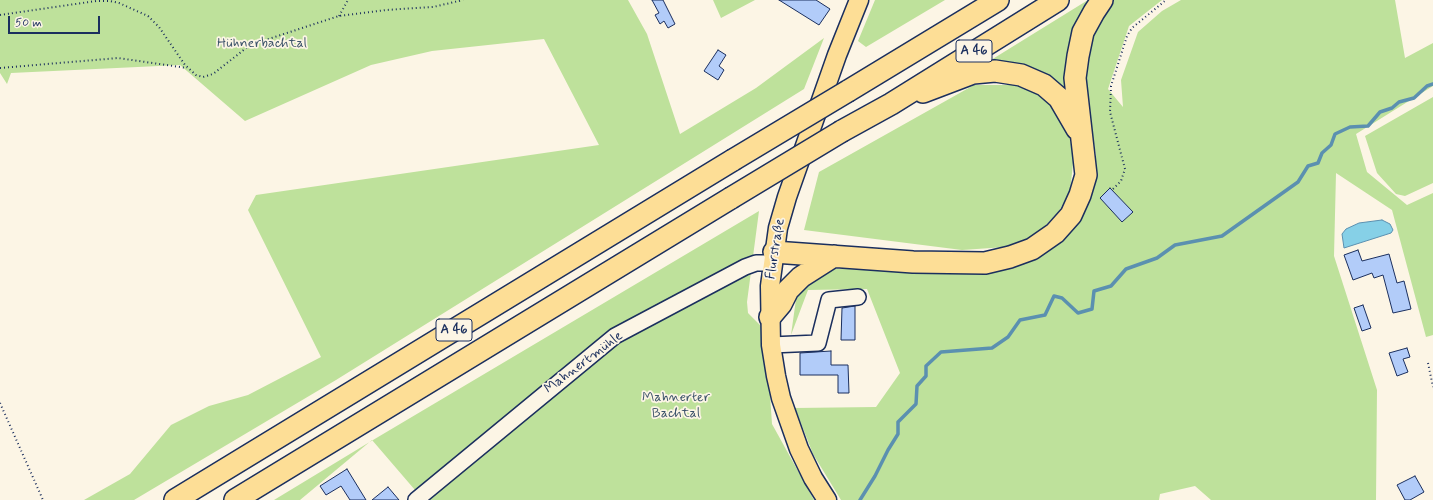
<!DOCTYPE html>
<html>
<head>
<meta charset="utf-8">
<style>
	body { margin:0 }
	#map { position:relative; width:1433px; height:500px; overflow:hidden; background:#fcf5e5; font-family:Mynerve,sans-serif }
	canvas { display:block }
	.scale { position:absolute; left:8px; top:16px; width:92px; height:18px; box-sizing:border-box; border:2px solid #1b2f5e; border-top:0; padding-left:5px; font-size:12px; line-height:14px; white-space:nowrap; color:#1b2f5e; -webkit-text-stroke:3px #fcf5e5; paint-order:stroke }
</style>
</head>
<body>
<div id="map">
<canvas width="1433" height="500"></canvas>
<div class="scale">50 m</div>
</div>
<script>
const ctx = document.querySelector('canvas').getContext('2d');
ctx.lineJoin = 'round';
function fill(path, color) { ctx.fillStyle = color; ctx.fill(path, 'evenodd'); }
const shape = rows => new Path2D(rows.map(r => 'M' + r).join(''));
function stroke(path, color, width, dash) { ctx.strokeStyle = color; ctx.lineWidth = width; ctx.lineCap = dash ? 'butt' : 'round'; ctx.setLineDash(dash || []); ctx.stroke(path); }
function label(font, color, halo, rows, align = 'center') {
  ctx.font = font + ' Mynerve,sans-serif'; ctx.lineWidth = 3.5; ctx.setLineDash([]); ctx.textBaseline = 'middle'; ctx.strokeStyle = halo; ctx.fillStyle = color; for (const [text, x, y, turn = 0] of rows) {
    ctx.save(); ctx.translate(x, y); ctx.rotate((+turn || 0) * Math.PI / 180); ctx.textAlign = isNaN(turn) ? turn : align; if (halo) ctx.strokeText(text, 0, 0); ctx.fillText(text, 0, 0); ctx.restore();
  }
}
const green = shape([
	[0,0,628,0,647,34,680,134,756,88,824,38,804,89,336,380,134,500,84,500,130,474,171,425,209,406,248,395,321,357,248,210,256,195,599,145,544,39,432,51,371,65,245,121,180,65,11,73,7,84,0,73],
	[713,0,755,0,721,18],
	[875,0,945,0,866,47,858,41],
	[1088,0,1092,0,1071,99,1044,76,1016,63,991,60],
	[1113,0,1162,0,1129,26,1108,89,1123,107,1121,80,1138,32,1162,11,1181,0,1395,0,1405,58,1433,43,1433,86,1356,134,1367,172,1407,205,1433,193,1433,335,1426,337,1392,210,1336,173,1334,256,1377,390,1376,500,1211,500,1195,486,1160,494,1159,500,841,500,813,454,795,408,876,407,900,373,867,289,808,290,791,335,797,292,823,269,1007,269,1038,256,1096,173,1096,155,1087,102,1086,59,1091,34],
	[974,85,1017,85,1036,92,1048,102,1059,114,1068,132,1074,154,1070,192,1059,211,1045,226,1026,241,1006,247,962,250,804,230,819,172],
	[1433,97,1433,183,1405,196,1396,194,1377,173,1365,136],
	[759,211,747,302,748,313,761,326,766,335,772,424,814,500,420,500,421,497,372,440,300,500,274,500,373,440]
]);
const water = shape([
	[1382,220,1390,224,1393,230,1391,233,1344,248,1342,234,1346,229,1359,223,1382,220]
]);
const stream = shape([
	[860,500,875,476,888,450,898,434,898,422,916,404,917,386,926,376,926,366,941,352,992,348,1008,337,1020,320,1045,315,1054,296,1062,298,1078,313,1092,309,1094,291,1111,286,1126,269,1157,258,1175,245,1222,236,1298,182,1308,166,1318,163,1322,153,1331,145,1335,134,1350,127,1368,126,1380,112,1392,108,1399,102,1414,98,1427,86,1433,84]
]);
const building = shape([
	[652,0,663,0,675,24,668,28,664,21,660,24,655,15,659,13,652,0],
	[779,0,816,0,830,9,819,25,779,0],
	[718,50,726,55,719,66,724,70,718,80,704,71,718,50],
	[1110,188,1133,212,1122,222,1100,198,1110,188],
	[1358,250,1362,261,1389,254,1397,283,1404,281,1411,309,1393,313,1383,275,1374,278,1372,273,1353,280,1344,255,1358,250],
	[1363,305,1371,328,1362,331,1354,308,1363,305],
	[855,306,855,340,841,340,842,308,855,306],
	[1407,348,1410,357,1403,359,1408,372,1397,376,1389,353,1407,348],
	[831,351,831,365,848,365,849,393,838,393,838,375,800,375,800,353,831,351],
	[347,469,366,500,350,500,341,486,326,495,320,486,347,469],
	[1415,476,1424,492,1410,500,1405,500,1397,485,1415,476],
	[388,487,399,500,372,500,388,487]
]);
const path = shape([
	[0,15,96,1,110,1,119,3,148,16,159,27,185,65,196,75,203,77,213,74,250,45,339,16,386,10,433,7,463,0],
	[339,16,348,0],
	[0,68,118,58,187,68],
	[1113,189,1121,181,1125,169,1110,112,1111,86,1127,36,1132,28,1166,0],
	[1428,363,1433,387],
	[0,403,43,500]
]);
const minor = shape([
	[771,345,818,343,829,300,858,297],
	[416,500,615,336,745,267,756,263,772,263]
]);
const major = shape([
	[827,500,813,478,799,449,781,398,776,376,771,345,770,286,778,228,787,197,837,55,859,0]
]);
const highway = shape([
	[848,91,998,0],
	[923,92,973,73,995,71,1021,75,1044,85,1059,98,1077,129],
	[842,131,891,104,1058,0],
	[774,252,913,262,985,263,1010,257,1032,249,1055,233,1071,215,1080,195,1086,175,1075,78,1078,56,1083,32,1094,12,1102,0],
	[770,317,781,304,788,290,801,277,834,256],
	[175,500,733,160],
	[235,500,731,198]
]);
const highwayBridge = shape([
	[733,160,848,91],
	[731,198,842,131]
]);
const shields = [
	[974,51,36],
	[454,330,36]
];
const shieldNames = [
	["A 46",974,51],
	["A 46",454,330]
];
const parkNames = [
	["Hühnerbachtal",262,44],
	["Mahnerter",676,398],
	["Bachtal",676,414]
];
const streetNames = [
	["Flurstraße",776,249,-81],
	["Mahnertmühle",584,363,-37]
];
fill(green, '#bee19b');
fill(water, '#86d0e7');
stroke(water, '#5b90b0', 1);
stroke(stream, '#5b90b0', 3.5);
fill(building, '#b2ccf9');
stroke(building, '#1b2f5e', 1);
stroke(minor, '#1b2f5e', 18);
stroke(major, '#1b2f5e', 21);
stroke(highway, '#1b2f5e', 24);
stroke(path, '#1b2f5e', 2, [1, 3]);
stroke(minor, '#fcf5e5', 15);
stroke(major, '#fdde96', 18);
stroke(highway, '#fdde96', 21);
stroke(highwayBridge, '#1b2f5e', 24, []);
stroke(highwayBridge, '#fdde96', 21);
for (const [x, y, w] of shields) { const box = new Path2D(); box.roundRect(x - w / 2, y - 11, w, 22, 3); ctx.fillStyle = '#fcf5e5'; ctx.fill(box); stroke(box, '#1b2f5e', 1); }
label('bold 13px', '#1b2f5e', null, shieldNames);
label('14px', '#3c536a', '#fcf5e5', parkNames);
label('14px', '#1b2f5e', '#fcf5e5', streetNames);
</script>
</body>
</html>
